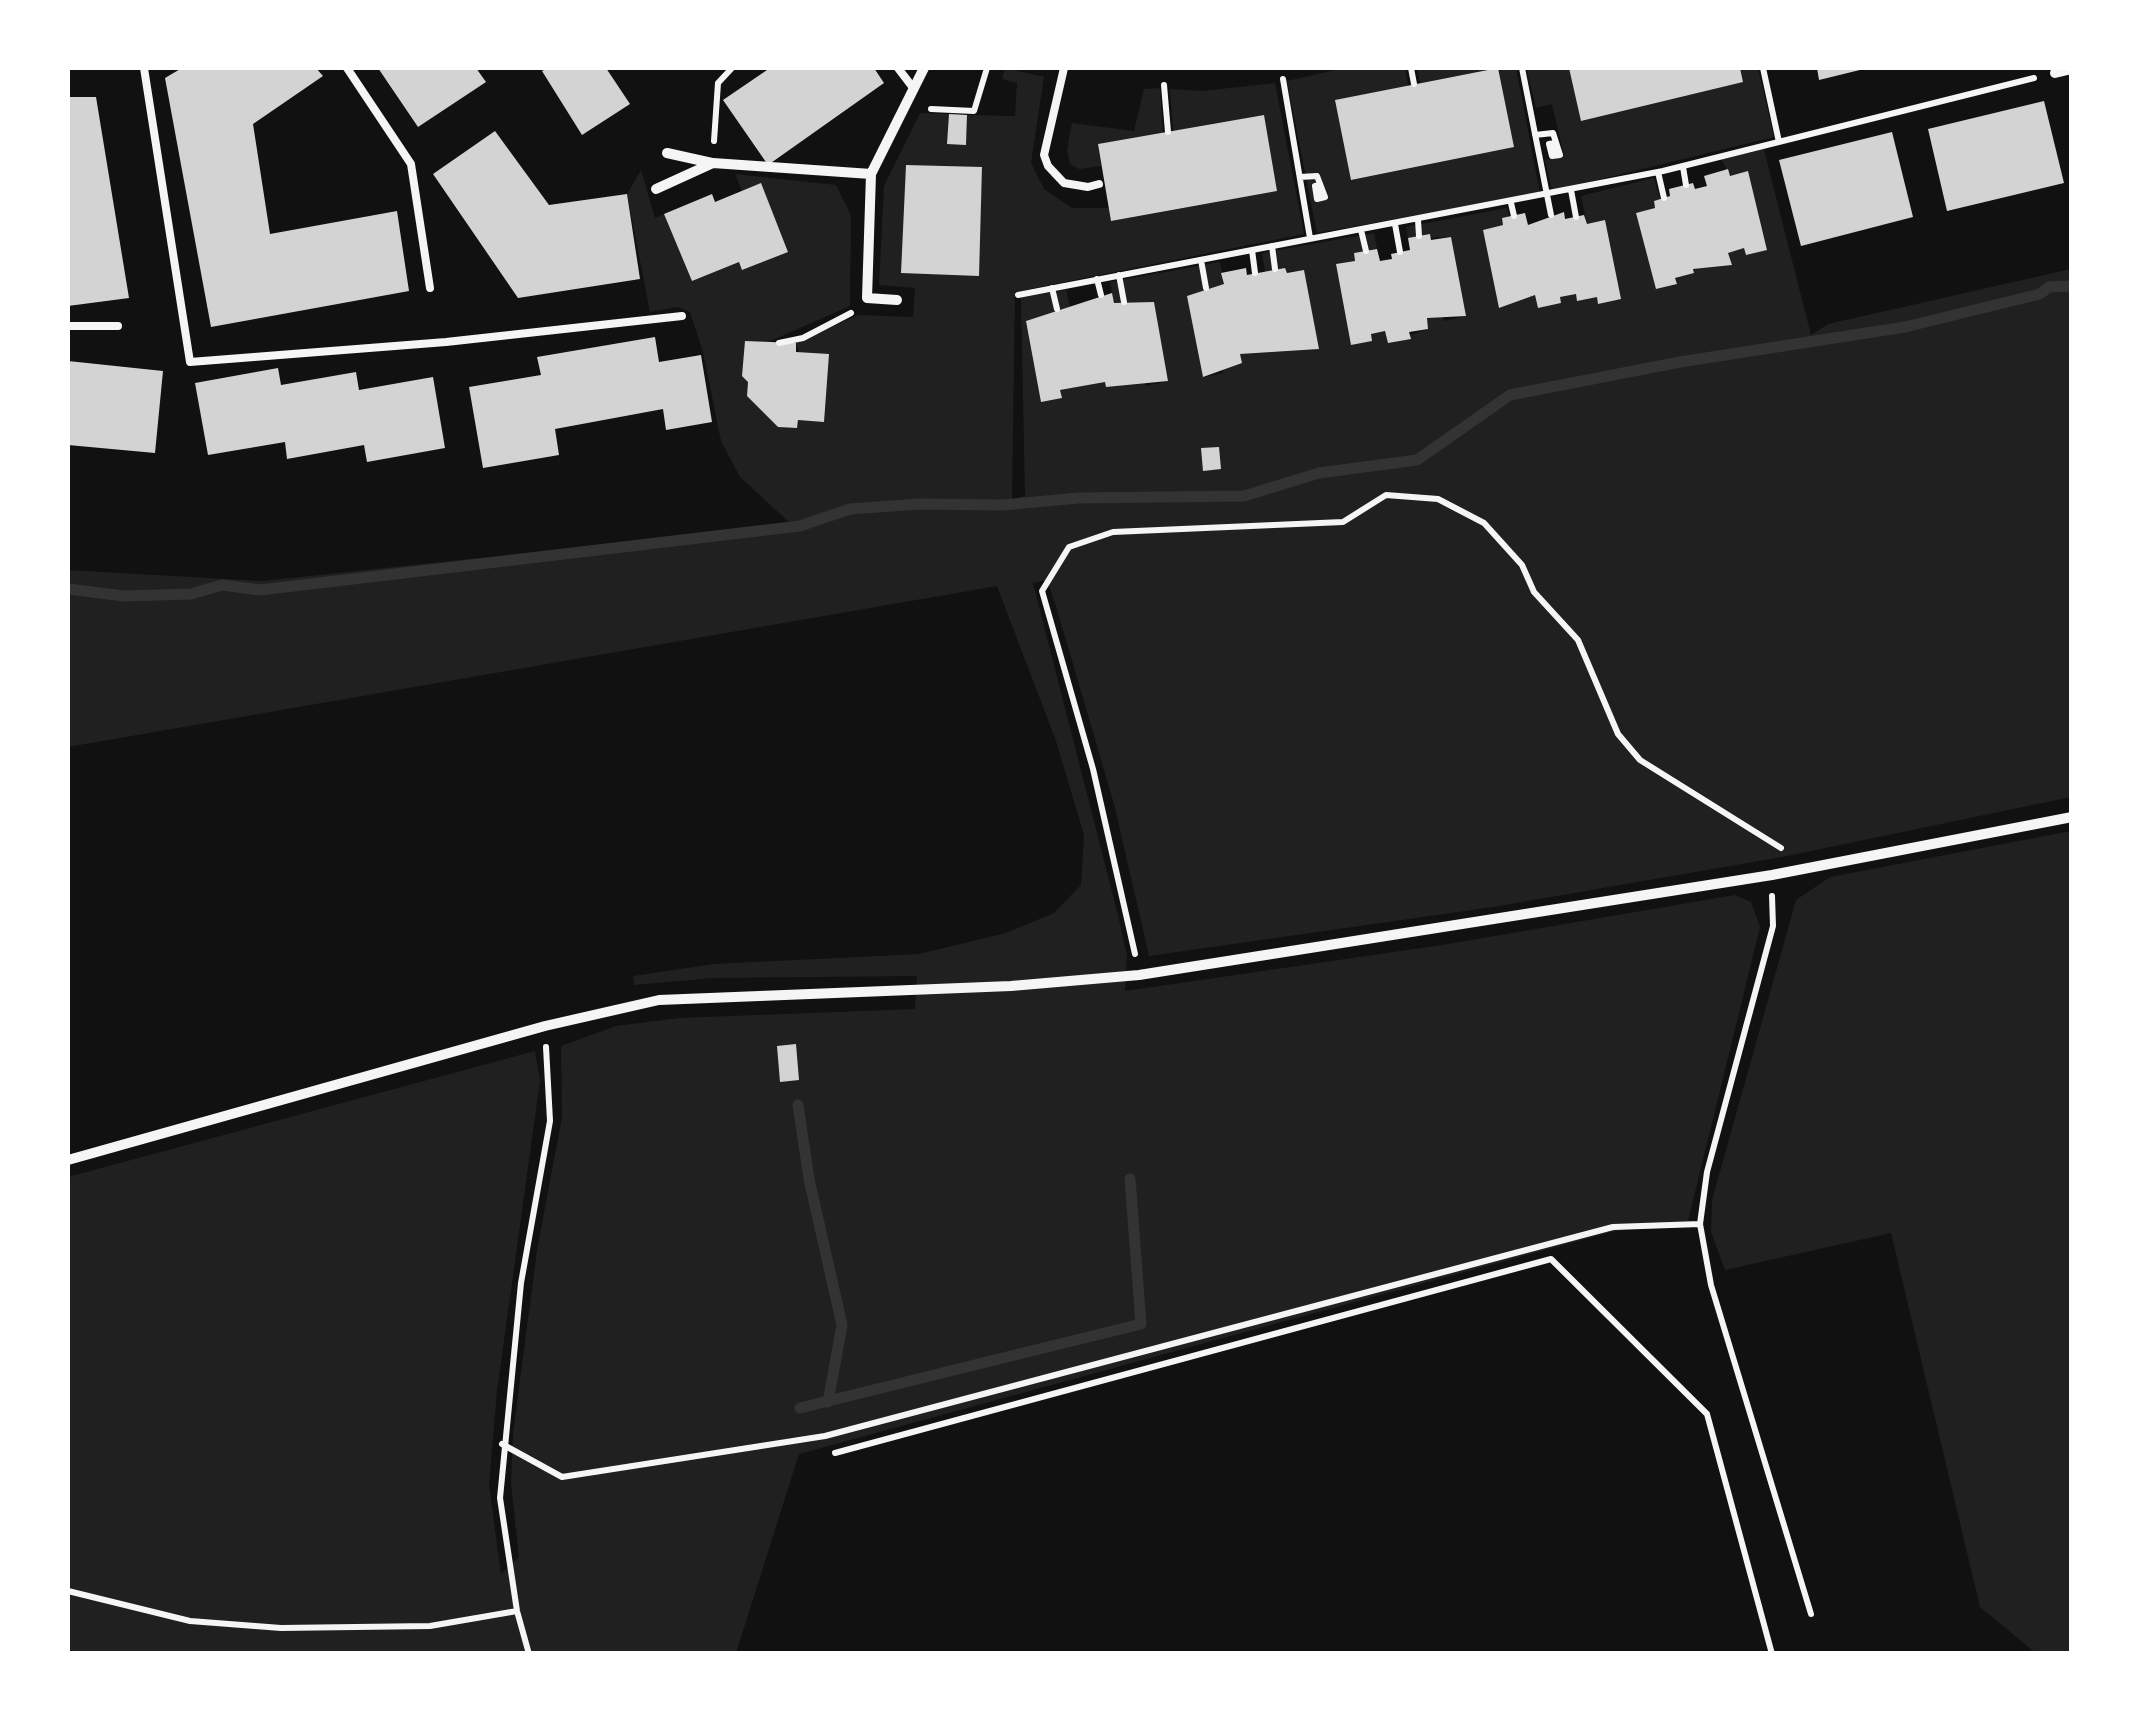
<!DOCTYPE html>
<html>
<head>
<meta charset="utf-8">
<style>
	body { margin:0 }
	#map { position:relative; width:2139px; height:1721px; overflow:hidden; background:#111; font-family:Commissioner,sans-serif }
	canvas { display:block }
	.frame { position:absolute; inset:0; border:70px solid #fff; pointer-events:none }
</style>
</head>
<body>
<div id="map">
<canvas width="2139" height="1721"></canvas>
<div class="frame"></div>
</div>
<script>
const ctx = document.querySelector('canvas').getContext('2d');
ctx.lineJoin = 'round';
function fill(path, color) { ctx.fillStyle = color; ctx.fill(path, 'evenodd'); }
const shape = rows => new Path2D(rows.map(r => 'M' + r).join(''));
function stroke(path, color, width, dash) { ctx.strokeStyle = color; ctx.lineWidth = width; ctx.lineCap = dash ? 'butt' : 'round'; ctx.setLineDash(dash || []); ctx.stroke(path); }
const green = shape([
	[1005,68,1044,77,1031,163,1044,189,1072,208,1109,208,1112,221,1277,191,1263,115,1173,131,1170,89,1202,91,1275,83,1304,234,1015,292,1012,500,1025,496,1021,297,1066,290,1070,307,1026,321,1061,398,1060,390,1105,382,1144,380,1146,386,1168,381,1154,303,1114,303,1110,282,1220,262,1224,284,1188,297,1204,377,1223,373,1223,367,1240,354,1319,349,1304,271,1265,272,1262,253,1374,233,1377,249,1354,253,1355,261,1336,265,1351,345,1371,341,1371,334,1385,331,1388,343,1428,329,1427,318,1442,315,1444,321,1466,316,1451,237,1408,238,1406,227,1507,208,1509,217,1503,225,1483,230,1499,308,1535,295,1538,308,1561,303,1560,297,1576,294,1577,301,1605,220,1587,224,1581,196,1654,178,1660,199,1654,201,1655,208,1636,213,1657,289,1676,284,1675,278,1694,273,1693,269,1731,265,1728,253,1744,248,1746,255,1767,249,1748,172,1730,176,1720,157,1763,146,1811,335,1828,324,2071,269,2071,797,1782,857,1493,907,1149,956,1114,804,1056,606,1047,580,1033,583,1118,915,1127,956,1125,991,1442,945,1735,895,1751,902,1760,927,1688,1221,1611,1232,799,1454,736,1653,68,1653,68,1177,535,1051,540,1081,497,1391,489,1485,501,1574,519,1557,511,1484,513,1434,537,1250,562,1117,561,1046,616,1026,679,1018,915,1009,917,976,713,978,634,985,633,976,714,964,919,954,1006,933,1054,913,1081,885,1084,835,1056,741,997,586,68,747,68,570,262,581,792,525,740,477,721,441,703,352,690,312,678,307,650,312,627,194,641,170,655,218,664,214,692,281,739,262,743,270,788,251,761,184,742,191,735,174,836,185,851,215,850,306,768,342,748,382,747,396,778,427,797,428,798,420,824,421,796,343,858,315,913,317,915,288,879,285,884,186,920,113,949,114,948,143,966,144,967,115,1015,116,1017,83,1002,79],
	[906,165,982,168,978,275,902,273],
	[1344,68,1405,68,1408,86,1336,100,1352,180,1513,147,1498,68,1420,83,1417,68,1516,68,1540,193,1317,233,1287,81],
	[1526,68,1569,68,1582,121,1743,82,1740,68,1758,68,1774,137,1552,191,1545,160,1564,155,1552,104,1536,108],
	[1160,88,1163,133,1098,144,1101,166,1079,169,1070,164,1067,150,1072,123,1134,131,1144,89],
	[2071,831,2072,1653,2037,1654,1980,1607,1891,1233,1725,1270,1711,1232,1712,1200,1796,900,1830,877]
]);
const stream = shape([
	[68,589,124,596,191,594,222,585,260,590,800,526,850,509,919,504,1003,505,1078,498,1244,496,1319,473,1417,460,1510,395,1680,362,1905,327,2040,294,2049,287,2072,286],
	[798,1105,809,1179,842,1325,828,1402],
	[800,1408,1141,1324,1130,1179]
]);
const building = shape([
	[182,68,316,68,323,76,253,124,270,234,397,211,409,291,211,327,165,78],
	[378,68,476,68,486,82,418,127],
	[548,68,606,68,630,104,582,135,542,71],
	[770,68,874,68,884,83,768,165,723,100],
	[1498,68,1514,147,1351,180,1335,100],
	[1569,68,1740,68,1743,82,1581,121],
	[1817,68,1863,68,1864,69,1819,80],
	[68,97,96,97,129,298,68,306],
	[2044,101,2064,183,1947,211,1928,129],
	[949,114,967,115,966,145,947,144],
	[1264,115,1277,191,1111,221,1098,144],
	[495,131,549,205,627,194,640,279,518,298,433,174],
	[1892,132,1913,217,1801,246,1779,160],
	[906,165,982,167,979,276,901,273],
	[1728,169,1730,176,1748,171,1767,250,1746,255,1744,248,1728,253,1732,265,1693,269,1694,273,1675,278,1677,284,1656,289,1636,213,1655,208,1654,201,1670,196,1669,189,1693,183,1695,189,1707,186,1704,176],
	[761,183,788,252,742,270,739,262,692,281,664,214,712,194,715,202],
	[1564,212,1565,219,1584,215,1587,224,1605,220,1621,299,1598,304,1597,297,1577,301,1576,294,1560,297,1561,303,1538,308,1535,295,1499,308,1483,230,1503,225,1502,218,1525,213,1528,225],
	[1430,234,1431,240,1451,237,1466,316,1427,318,1428,329,1409,332,1411,339,1388,343,1385,331,1371,334,1372,341,1351,345,1336,264,1355,261,1354,253,1377,249,1380,261,1392,259,1391,254,1410,250,1408,238],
	[1246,268,1247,275,1285,268,1287,273,1304,270,1319,349,1240,354,1242,363,1203,377,1187,296,1224,284,1221,273],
	[1112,293,1114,303,1154,302,1168,381,1106,387,1105,382,1060,390,1062,398,1041,402,1026,321],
	[655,337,659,362,701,355,712,422,666,430,663,409,555,429,559,455,483,468,469,387,541,375,537,357],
	[745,341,796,343,796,352,829,354,824,422,798,420,797,428,778,427,747,396,748,382,742,376],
	[68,361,163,371,155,453,68,445],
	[278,368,281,385,356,372,359,390,433,377,445,448,367,462,364,445,287,459,285,442,208,455,195,383],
	[1219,447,1221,469,1203,471,1201,448],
	[796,1044,799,1080,780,1082,777,1046]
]);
const path = shape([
	[1411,68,1414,84],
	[1522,68,1551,215],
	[1763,68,1779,142],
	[1283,79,1310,238],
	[1164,85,1168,132],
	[931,109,974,111,987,68],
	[1535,135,1553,133,1560,155,1552,156,1549,144,1555,143,1557,152],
	[714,141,718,83,732,68],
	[1683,167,1686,185],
	[1658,172,1664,198],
	[1300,177,1317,176,1325,197,1317,199,1315,186,1320,185,1322,194],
	[1571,190,1576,217],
	[1511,203,1514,216],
	[1418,220,1419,236],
	[1395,224,1400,252],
	[1361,230,1366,251],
	[1272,246,1275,269],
	[1252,250,1255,273],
	[1201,260,1206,288],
	[1119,275,1124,302],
	[1097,279,1101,295],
	[1052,288,1057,309],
	[1018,295,1663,171,2034,78],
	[779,343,803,338,851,313],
	[1772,896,1773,926,1707,1172,1700,1224,1711,1285,1811,1614],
	[1135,954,1093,769,1042,591,1069,547,1113,532,1343,522,1386,495,1438,499,1484,523,1522,565,1534,592,1578,640,1618,734,1640,760,1781,848],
	[502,1444,562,1477,825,1436,1613,1227,1700,1224],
	[835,1453,1551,1259,1707,1414,1772,1654],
	[68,1591,190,1621,281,1628,430,1626,517,1611],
	[529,1654,517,1611,500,1498,521,1283,550,1121,546,1047]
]);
const service = shape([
	[144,68,190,362,446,342,682,316],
	[347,68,411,164,430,288],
	[898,68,914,89],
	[1064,68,1044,155,1048,166,1064,183,1088,187,1099,184],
	[68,326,118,326]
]);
const minor = shape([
	[2055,73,2072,69],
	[667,153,712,163],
	[656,189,713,163,871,174],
	[897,300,867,298,871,174,924,68],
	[68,1160,545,1026,659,1000,1011,986,1139,975,1772,875,2072,817]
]);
fill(green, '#202020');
stroke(stream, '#333', 11);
fill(building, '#d3d3d3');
stroke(path, '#f5f5f5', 6);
stroke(service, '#f5f5f5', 8);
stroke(minor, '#f5f5f5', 10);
</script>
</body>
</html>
